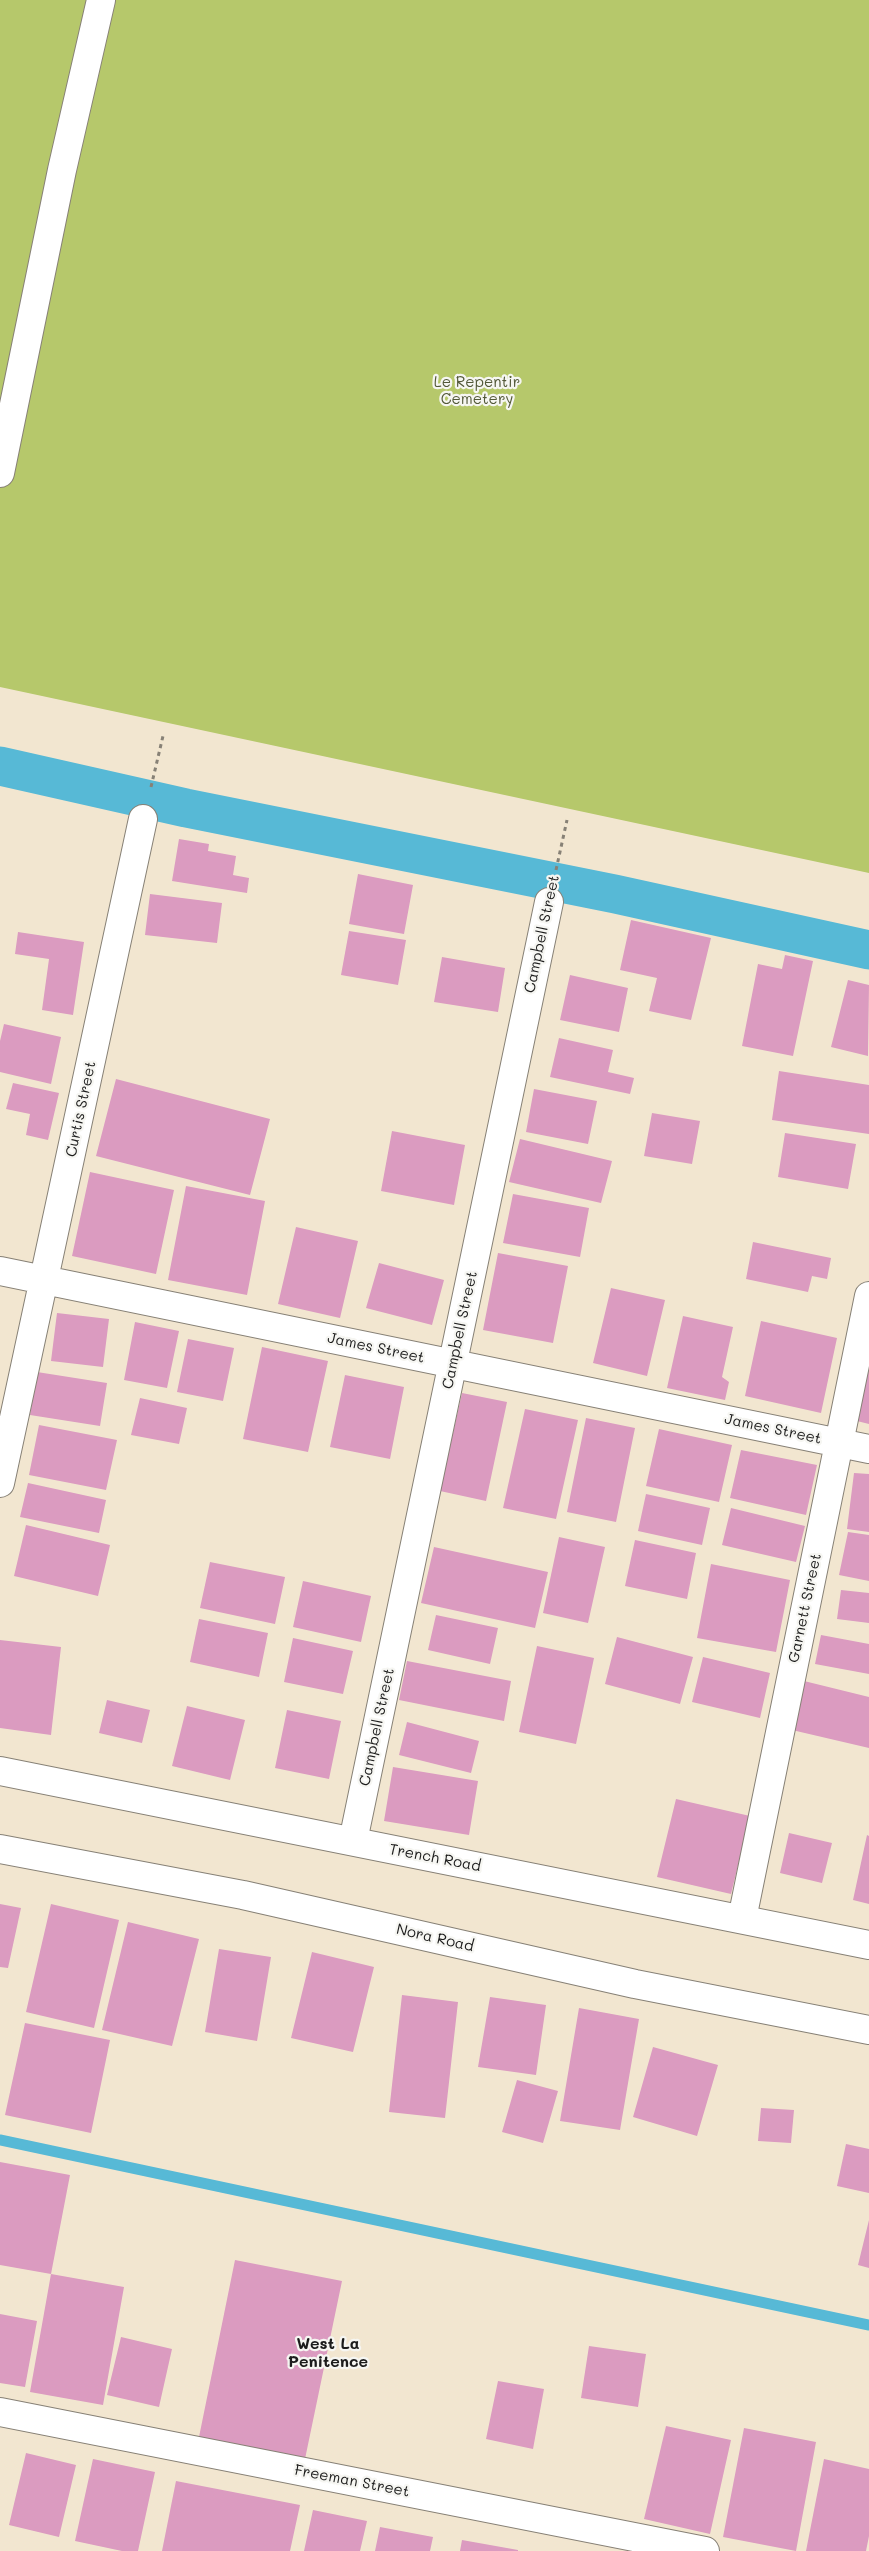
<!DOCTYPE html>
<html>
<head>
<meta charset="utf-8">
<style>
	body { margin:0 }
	canvas { display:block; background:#f2e6d0 }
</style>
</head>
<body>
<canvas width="869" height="2551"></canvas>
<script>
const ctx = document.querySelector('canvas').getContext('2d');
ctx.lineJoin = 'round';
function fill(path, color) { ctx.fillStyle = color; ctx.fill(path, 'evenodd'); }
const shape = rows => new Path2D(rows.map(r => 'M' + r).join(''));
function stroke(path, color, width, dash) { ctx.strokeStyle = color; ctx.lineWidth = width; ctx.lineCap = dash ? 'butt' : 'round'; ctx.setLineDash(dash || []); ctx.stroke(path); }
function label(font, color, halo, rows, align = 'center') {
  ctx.font = font + ' Mali,sans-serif'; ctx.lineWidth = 4.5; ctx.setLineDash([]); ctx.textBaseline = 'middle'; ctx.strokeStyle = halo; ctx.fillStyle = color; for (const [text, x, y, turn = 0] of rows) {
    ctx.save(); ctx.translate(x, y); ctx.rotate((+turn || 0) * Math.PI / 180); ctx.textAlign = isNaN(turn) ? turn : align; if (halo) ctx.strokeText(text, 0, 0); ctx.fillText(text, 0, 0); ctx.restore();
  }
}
const green = shape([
	[0,0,869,0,869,873,0,687]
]);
const stream = shape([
	[0,2140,869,2325]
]);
const canal = shape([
	[0,766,186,808,615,894,869,950]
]);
const building = shape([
	[179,839,209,844,208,851,236,856,233,875,249,878,247,893,172,881],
	[358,874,413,885,404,934,349,924],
	[150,894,222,903,217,943,145,935],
	[631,920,711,938,691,1020,649,1011,657,978,620,970],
	[349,931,406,940,398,985,341,975],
	[18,932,84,942,73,1015,42,1010,49,959,15,954],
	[785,955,813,961,793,1056,742,1046,758,964,782,969],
	[442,957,505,968,498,1012,434,1002],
	[570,975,628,988,619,1032,560,1020],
	[848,980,869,985,868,1056,831,1047],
	[4,1024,61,1037,51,1084,0,1072,0,1041],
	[559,1038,613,1050,608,1072,634,1078,630,1094,550,1077],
	[779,1071,869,1085,869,1134,772,1120],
	[116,1079,270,1119,250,1195,96,1156],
	[13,1083,59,1093,48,1140,26,1135,30,1114,6,1109],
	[534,1089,597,1101,588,1144,526,1132],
	[652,1113,700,1121,692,1164,644,1156],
	[392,1131,465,1145,454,1205,381,1191],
	[785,1133,856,1144,848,1189,778,1177],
	[520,1139,612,1161,601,1203,509,1182],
	[90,1172,174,1190,156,1274,72,1256],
	[186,1186,265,1201,247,1295,168,1280],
	[513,1194,589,1208,580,1257,503,1243],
	[296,1227,358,1241,340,1318,278,1304],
	[753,1242,831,1258,827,1279,812,1276,808,1292,746,1279],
	[498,1253,568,1266,553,1343,483,1330],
	[379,1263,444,1280,432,1325,366,1308],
	[611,1288,665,1300,647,1376,593,1363],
	[57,1313,109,1319,103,1367,51,1361],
	[683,1316,733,1327,722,1377,729,1382,725,1400,667,1388],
	[761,1321,837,1338,821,1413,745,1396],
	[135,1322,179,1331,167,1388,124,1380],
	[188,1339,234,1348,223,1401,177,1392],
	[262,1347,328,1361,308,1452,243,1439],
	[869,1369,869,1424,857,1421],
	[37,1372,107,1383,100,1426,30,1415],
	[345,1375,404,1387,390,1459,330,1447],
	[462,1393,507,1402,486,1501,440,1491],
	[140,1398,187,1408,179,1444,131,1435],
	[525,1409,578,1420,556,1519,503,1508],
	[586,1418,635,1428,616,1522,567,1512],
	[39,1425,117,1440,106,1490,29,1475],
	[659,1429,732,1445,719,1502,646,1486],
	[741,1450,817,1465,806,1515,730,1498],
	[854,1473,869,1474,869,1532,847,1529],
	[28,1483,106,1500,99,1533,20,1517],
	[646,1494,710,1508,702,1545,638,1531],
	[731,1508,805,1526,796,1562,722,1545],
	[26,1525,110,1545,98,1596,14,1576],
	[848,1532,869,1535,869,1581,839,1575],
	[559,1537,605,1547,588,1623,543,1613],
	[635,1540,696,1553,687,1599,625,1586],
	[434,1547,548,1572,535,1628,421,1603],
	[210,1562,285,1577,275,1624,200,1608],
	[711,1564,790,1580,776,1652,697,1638],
	[303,1581,371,1596,361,1642,293,1627],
	[841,1590,869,1593,869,1623,837,1619],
	[436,1615,498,1628,490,1664,428,1650],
	[199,1619,268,1633,259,1677,190,1662],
	[821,1635,869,1644,869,1674,815,1664],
	[617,1637,693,1657,680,1704,605,1684],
	[293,1638,353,1651,343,1694,284,1682],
	[0,1640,61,1647,51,1735,0,1728],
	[537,1646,594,1658,576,1744,519,1732],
	[703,1657,770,1673,760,1718,692,1702],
	[407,1661,511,1681,504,1721,399,1700],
	[804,1681,869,1697,869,1748,792,1730],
	[107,1700,150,1710,142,1743,99,1733],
	[187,1706,245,1720,230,1780,172,1766],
	[287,1710,341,1721,329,1779,275,1768],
	[407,1722,479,1741,471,1773,399,1755],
	[393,1767,478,1781,469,1835,384,1821],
	[676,1799,750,1816,731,1894,657,1877],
	[789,1833,832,1843,822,1883,780,1873],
	[867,1835,869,1836,869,1904,853,1900],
	[0,1904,21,1908,8,1968,0,1967],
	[51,1904,119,1920,94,2028,26,2012],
	[128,1922,199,1939,172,2046,102,2030],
	[219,1949,271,1957,257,2041,205,2032],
	[312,1952,374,1967,353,2052,291,2038],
	[402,1995,458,2002,445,2118,389,2112],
	[490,1997,546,2005,536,2075,478,2067],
	[579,2008,639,2019,620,2130,560,2121],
	[25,2023,110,2040,91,2133,5,2115],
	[653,2047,718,2065,697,2136,633,2117],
	[517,2080,558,2091,543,2143,502,2132],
	[761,2108,794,2110,791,2143,758,2141],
	[846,2144,869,2149,869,2193,837,2186],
	[0,2162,70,2175,51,2274,0,2265],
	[869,2220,869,2268,858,2265],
	[235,2260,342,2281,305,2459,199,2437],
	[51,2274,124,2287,103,2405,30,2392],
	[0,2314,37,2321,25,2387,0,2383],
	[121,2337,172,2349,159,2407,107,2395],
	[589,2346,646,2354,638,2407,581,2398],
	[498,2381,544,2389,533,2449,486,2439],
	[666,2426,731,2440,710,2534,644,2519],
	[744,2428,816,2442,796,2551,723,2537],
	[26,2453,76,2465,59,2537,9,2525],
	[93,2459,155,2472,138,2551,122,2551,75,2541],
	[824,2459,869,2469,869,2536,866,2551,806,2551],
	[176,2481,300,2505,290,2551,162,2551],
	[313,2510,367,2521,360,2551,304,2551],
	[380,2527,433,2537,430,2551,375,2551],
	[462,2540,518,2550,518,2551,460,2551]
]);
const path = shape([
	[151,787,163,736],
	[556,870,567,820]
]);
const minor = shape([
	[0,473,62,170,101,0],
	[0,1271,869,1449],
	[0,1483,143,819],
	[353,1841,549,902],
	[0,1849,243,1895,635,1984,869,2030],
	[742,1919,869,1296],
	[0,2412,705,2551]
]);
const tertiary = shape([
	[0,1771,869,1945]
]);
const parkNames = [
	["Le Repentir",477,382],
	["Cemetery",477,399]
];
const streetNames = [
	["Campbell Street",542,934,-78],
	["Curtis Street",81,1109,-78],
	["Campbell Street",460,1330,-78],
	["James Street",376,1348,12],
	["James Street",773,1429,12],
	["Garnett Street",805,1608,-78],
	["Campbell Street",377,1727,-78],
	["Trench Road",435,1858,11],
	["Nora Road",435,1938,13],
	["Freeman Street",352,2481,11]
];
const neighbourhoodNames = [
	["West La",328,2344],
	["Penitence",328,2362]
];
fill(green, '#b6c86b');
stroke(stream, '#57b9d6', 11);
stroke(canal, '#57b9d6', 39);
fill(building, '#db9bc0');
stroke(minor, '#878176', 30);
stroke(tertiary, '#878176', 30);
stroke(path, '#878176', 3, [4, 4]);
stroke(minor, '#fff', 28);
stroke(tertiary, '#fff', 28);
label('15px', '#525838', '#f6f6f2', parkNames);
label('15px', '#1c1c1c', '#f6f6f2', streetNames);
label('bold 16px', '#1c1c1c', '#f6f6f2', neighbourhoodNames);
</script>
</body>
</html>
